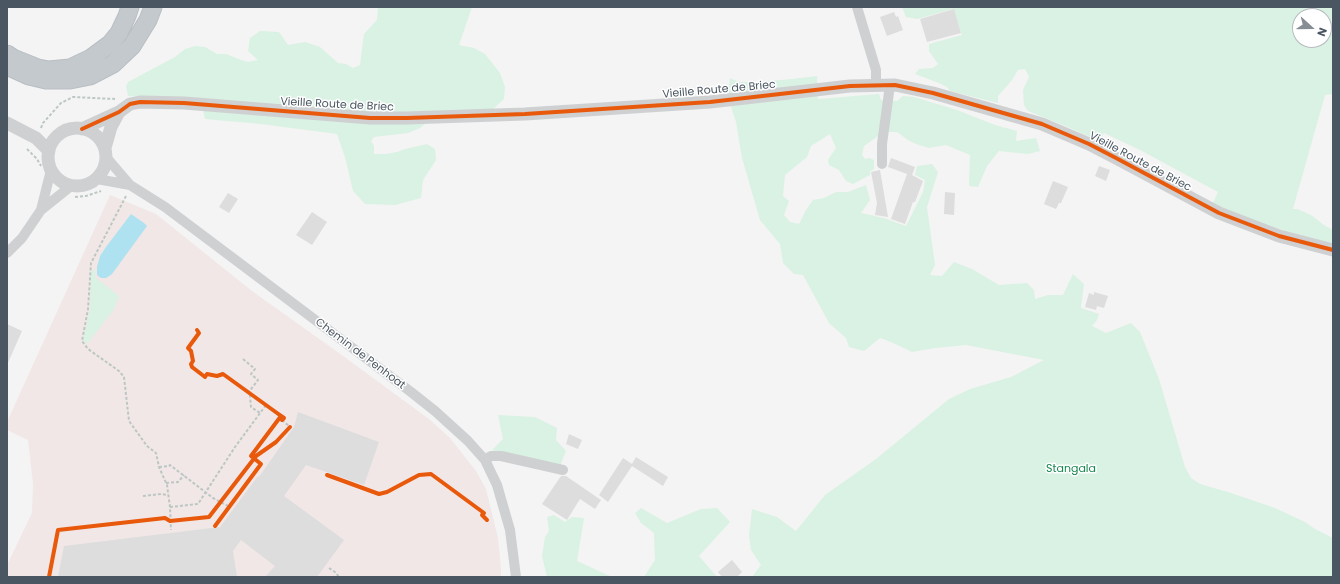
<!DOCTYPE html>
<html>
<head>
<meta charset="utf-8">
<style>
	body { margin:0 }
	#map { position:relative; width:1340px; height:584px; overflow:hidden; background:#f4f4f4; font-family:Poppins,sans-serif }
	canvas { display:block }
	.frame { position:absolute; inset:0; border:8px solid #4a5661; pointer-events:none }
	.north { position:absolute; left:1292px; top:8px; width:40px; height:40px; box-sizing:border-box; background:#fff; border:1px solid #b7bbc0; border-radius:50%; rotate:111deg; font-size:11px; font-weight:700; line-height:16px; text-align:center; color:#4a5661 }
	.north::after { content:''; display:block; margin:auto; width:14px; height:18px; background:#868d94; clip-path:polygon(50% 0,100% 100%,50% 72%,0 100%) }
</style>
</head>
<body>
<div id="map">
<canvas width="1340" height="584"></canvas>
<div class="frame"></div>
<div class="north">N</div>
</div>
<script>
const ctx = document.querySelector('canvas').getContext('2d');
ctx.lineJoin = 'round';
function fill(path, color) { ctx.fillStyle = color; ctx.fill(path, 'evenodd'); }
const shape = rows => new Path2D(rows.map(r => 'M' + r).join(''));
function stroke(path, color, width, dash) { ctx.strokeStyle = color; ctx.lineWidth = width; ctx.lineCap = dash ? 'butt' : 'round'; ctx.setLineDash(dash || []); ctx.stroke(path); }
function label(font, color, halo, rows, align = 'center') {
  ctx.font = font + ' Poppins,sans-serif'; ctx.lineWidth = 3; ctx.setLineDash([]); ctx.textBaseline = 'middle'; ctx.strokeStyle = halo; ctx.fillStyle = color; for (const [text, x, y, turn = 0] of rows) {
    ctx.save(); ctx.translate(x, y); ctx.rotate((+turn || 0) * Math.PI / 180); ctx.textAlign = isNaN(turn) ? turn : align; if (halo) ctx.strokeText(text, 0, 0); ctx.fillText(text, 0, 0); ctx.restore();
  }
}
const medical = shape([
	[110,195,156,214,252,291,339,353,429,419,450,438,476,471,486,489,498,538,501,569,501,577,7,577,7,565,32,513,33,484,28,440,7,430,7,422]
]);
const green = shape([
	[378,7,472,7,459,45,474,48,485,54,500,73,505,87,504,99,493,109,438,113,420,128,408,133,374,137,371,141,374,146,374,154,386,154,397,152,405,149,427,144,435,149,436,160,423,180,421,198,395,205,365,204,353,191,345,157,337,134,261,124,205,119,201,100,128,96,126,86,128,82,175,57,185,49,195,46,205,47,217,54,226,54,241,60,248,62,258,60,248,51,250,38,260,31,279,32,288,45,305,42,320,47,338,63,346,64,353,68,360,65,364,34,377,20],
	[902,7,1333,7,1333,94,1325,95,1293,209,1297,209,1311,215,1324,225,1333,230,1333,246,1240,217,1213,203,1218,192,1140,150,1104,133,1099,141,1070,128,1028,111,1024,105,1023,90,1029,77,1025,69,1018,70,1012,80,998,96,998,103,950,91,947,87,939,83,915,74,919,69,933,68,938,64,929,51,929,44,962,35,953,9,917,19,906,17],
	[1300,16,1324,16,1324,40,1300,40],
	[817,76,818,99,879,94,881,100,897,101,903,96,914,97,957,110,995,125,1017,131,1016,141,1036,138,1040,151,1028,154,999,151,987,166,978,187,969,186,970,155,946,145,929,148,916,144,908,140,897,132,884,132,864,146,862,155,865,159,869,158,874,160,874,169,870,171,870,175,853,184,846,181,839,170,829,165,828,160,836,148,830,134,811,146,807,157,785,175,783,196,789,201,784,215,790,222,799,224,806,210,813,200,824,198,836,192,848,192,866,185,870,200,861,213,884,218,906,226,923,192,925,180,915,175,917,166,932,164,938,172,927,207,935,265,930,275,942,276,954,262,972,269,999,285,1027,283,1034,290,1035,299,1048,295,1063,295,1073,274,1084,284,1081,308,1099,314,1097,320,1092,326,1106,333,1131,323,1140,332,1159,379,1185,467,1191,478,1200,484,1231,493,1275,508,1305,522,1315,529,1333,538,1333,577,752,577,761,565,751,550,749,535,752,509,777,517,796,531,825,495,876,459,949,399,970,389,1011,377,1044,360,966,345,935,348,912,352,891,342,880,338,864,351,849,347,846,338,829,323,803,275,794,274,783,263,780,244,760,220,742,158,736,122,728,98,730,78,739,82,757,82,792,79],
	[91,270,95,270,96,278,119,296,114,309,87,344,83,339,90,310],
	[498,415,535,417,557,428,556,440,566,451,560,466,531,461,492,450,503,439],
	[641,508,667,523,701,509,717,508,730,522,699,556,717,577,644,577,655,560,654,533,641,523,635,513],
	[554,515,565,522,572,517,584,518,577,561,612,577,547,577,542,556,545,537,549,531,547,517]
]);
const water = shape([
	[131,214,144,223,147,226,112,274,106,278,101,278,97,275,97,267,100,256,106,247]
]);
const building = shape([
	[954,9,961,33,927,42,920,19],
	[894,12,896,17,898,16,903,30,887,36,880,17],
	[891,158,915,167,912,175,923,181,915,202,913,202,905,224,891,219,907,174,888,167],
	[1099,166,1110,170,1106,181,1095,176],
	[880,170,888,217,875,215,877,203,871,172],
	[1053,181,1068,187,1061,203,1059,203,1056,209,1044,204],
	[945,192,955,193,954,215,944,214],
	[228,193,238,199,229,213,219,207],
	[312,212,327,222,312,245,296,235],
	[1094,292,1108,296,1104,308,1097,306,1096,310,1085,307,1089,293,1094,295],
	[7,324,22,331,7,365],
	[298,412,379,442,364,485,306,465,284,496,344,540,317,577,265,577,275,566,241,540,233,551,237,577,58,577,64,546,220,527,258,476,259,477,294,427],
	[569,434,582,440,578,449,566,444],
	[636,457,668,477,663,486,632,466,608,502,599,495,623,458,632,464],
	[561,476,566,476,601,500,595,509,580,499,567,520,542,504],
	[732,560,742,572,737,577,722,577,718,572]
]);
const path = shape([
	[41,128,43,123,61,103,73,97,115,99],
	[27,149,37,159,41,166],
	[126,196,91,263,88,309,82,341,88,349,119,371,124,377,129,421,147,446,156,453,159,467,167,485,170,507,171,530],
	[75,197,86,196,101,191],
	[243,359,255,369,251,374,258,380,248,393],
	[251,395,250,396,251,407,260,413],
	[159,467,169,466,170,465,213,498,230,507],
	[327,475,379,494,387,492,419,475,431,474,484,513,482,515,487,520],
	[166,483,178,482,184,475],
	[143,496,161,494,168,495],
	[170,507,198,504,235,447,266,405],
	[215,526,261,464,251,456,281,416],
	[329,568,335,572,339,577],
	[49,577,58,530,165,518,170,521,209,517,256,456,276,442,290,427,282,420,284,418,277,413,223,374,217,376,207,374,205,377,192,367,191,364,193,361,191,351,188,348,199,333,197,330]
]);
const minor = shape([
	[857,7,876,70,876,85],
	[106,157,130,185],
	[882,164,882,144,890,85],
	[97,179,130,185,165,207,411,392,435,411,468,441,485,460,497,485,510,530,516,577],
	[41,210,71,186],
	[7,253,22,238,41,210,51,170],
	[485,460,491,456,501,456,563,470]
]);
const tertiary = shape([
	[7,123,36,138,49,151],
	'48 157a29 29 0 1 1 58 0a29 29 0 1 1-58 0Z',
	[82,129,119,112,130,104,140,102,184,103,370,118,407,118,525,114,710,102,850,86,895,85,933,93,1042,124,1089,144,1116,158,1219,213,1279,236,1333,250],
	[105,148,111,127,119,112]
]);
const trunk = shape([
	[7,54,13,58,38,68,49,70,70,68,91,58,110,44,119,33,127,16,130,7],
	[7,66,29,76,46,80,70,80,90,76,113,64,132,46,148,20,153,7]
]);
const cycleway = shape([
	[82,129,119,112,130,104,140,102,184,103,370,118,407,118,525,114,710,102,850,86,895,85,933,93,1042,124,1089,144,1116,158,1219,213,1279,236,1333,250],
	[197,330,199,333,188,348,191,351,193,361,191,364,192,367,205,377,207,374,217,376,223,374,277,413,284,418,282,420],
	[327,475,379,494,387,492,419,475,431,474,484,513,482,515,487,520],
	[215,526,261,464,251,456,281,416],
	[49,577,58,530,165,518,170,521,209,517,256,456,276,442,290,427]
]);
const streetNames = [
	["Vieille Route de Briec",719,90,-5],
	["Vieille Route de Briec",337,105,3],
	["Vieille Route de Briec",1140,162,28],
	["Chemin de Penhoat",360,354,37]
];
const parkNames = [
	["Stangala",1071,469]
];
fill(medical, '#f1e7e6');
fill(green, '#d9f2e3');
fill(water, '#aee2f0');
fill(building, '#ddddde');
stroke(trunk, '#b9bec3', 19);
stroke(path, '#bcc7c4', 2, [3, 2]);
stroke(minor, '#ced0d2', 10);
stroke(tertiary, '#ced0d2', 13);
stroke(trunk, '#c4c9cd', 17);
stroke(cycleway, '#e8590c', 4);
label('11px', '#4a5661', '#fff', streetNames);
label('11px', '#17864f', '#fff', parkNames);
</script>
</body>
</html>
